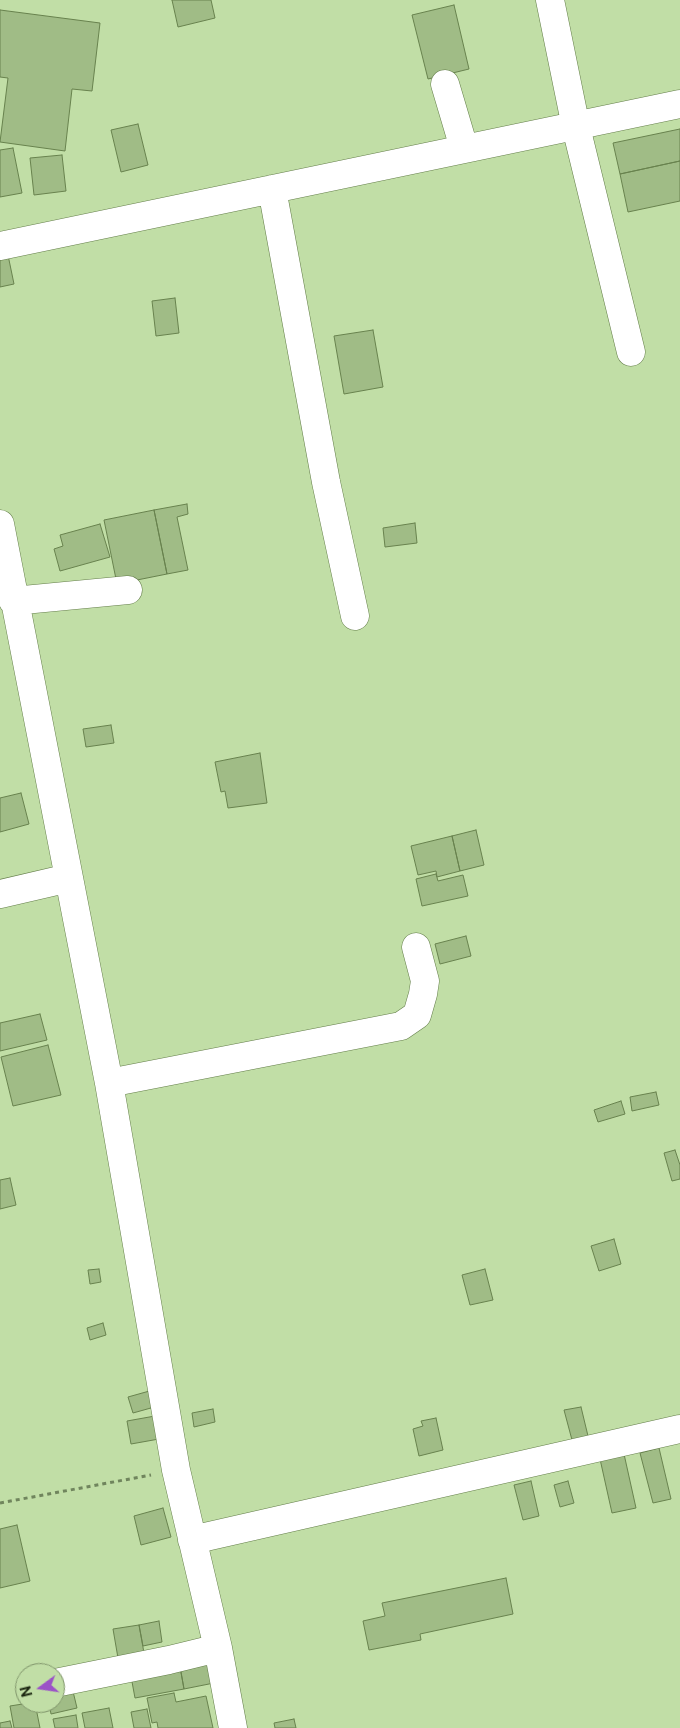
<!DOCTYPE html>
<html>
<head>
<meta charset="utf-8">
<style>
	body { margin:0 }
	#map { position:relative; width:680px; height:1728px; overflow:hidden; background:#c1dea6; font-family:"Public Sans",sans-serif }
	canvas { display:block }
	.north { position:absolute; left:15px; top:1663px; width:50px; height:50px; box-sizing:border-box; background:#c1dea6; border:1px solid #7f946a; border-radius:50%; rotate:256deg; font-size:14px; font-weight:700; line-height:20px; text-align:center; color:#1b2610 }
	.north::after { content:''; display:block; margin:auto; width:18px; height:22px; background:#9b53c7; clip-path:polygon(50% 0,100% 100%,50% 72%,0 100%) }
</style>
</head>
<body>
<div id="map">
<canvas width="680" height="1728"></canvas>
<div class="north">N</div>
</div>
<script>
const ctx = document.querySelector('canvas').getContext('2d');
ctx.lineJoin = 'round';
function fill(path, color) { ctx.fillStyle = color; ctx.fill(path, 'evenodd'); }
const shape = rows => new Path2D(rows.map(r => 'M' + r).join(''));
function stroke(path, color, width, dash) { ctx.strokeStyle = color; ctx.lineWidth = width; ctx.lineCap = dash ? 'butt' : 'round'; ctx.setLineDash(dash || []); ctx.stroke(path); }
const building = shape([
	[172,0,211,0,215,18,178,27,172,0],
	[454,5,469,69,428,79,412,15,454,5],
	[0,10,100,23,92,91,72,89,65,151,0,142,8,78,0,77,0,10],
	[138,124,148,165,121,172,111,130,138,124],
	[680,129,680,161,620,174,613,143,680,129],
	[13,148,22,193,0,197,0,150,13,148],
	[62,155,66,191,34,195,30,158,62,155],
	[680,161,680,201,628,212,620,174,680,161],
	[8,255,14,284,0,287,0,257,8,255],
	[175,298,179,333,156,336,152,301,175,298],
	[373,330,383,387,344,394,334,336,373,330],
	[187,504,188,514,177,517,188,570,167,574,154,510,187,504],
	[154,510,167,574,117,584,104,520,154,510],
	[415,523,417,543,385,547,383,528,415,523],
	[100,524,110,557,60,571,54,549,63,546,60,535,100,524],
	[111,725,114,743,86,747,83,729,111,725],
	[260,753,267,803,228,808,225,791,221,792,215,762,260,753],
	[21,793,29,824,0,832,0,798,21,793],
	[476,830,484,865,460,871,452,836,476,830],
	[452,836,460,871,437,877,436,871,418,875,411,846,452,836],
	[436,874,438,881,463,875,468,896,422,906,416,879,436,874],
	[466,936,471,956,440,964,435,944,466,936],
	[40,1014,47,1040,0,1051,0,1023,40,1014],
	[48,1045,61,1095,13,1106,1,1057,48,1045],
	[656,1092,659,1105,632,1111,630,1097,656,1092],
	[621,1101,625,1114,598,1122,594,1110,621,1101],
	[675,1150,680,1165,680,1179,672,1181,664,1153,675,1150],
	[10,1178,16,1205,0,1209,0,1180,10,1178],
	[614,1239,621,1264,599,1271,591,1246,614,1239],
	[99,1269,101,1282,90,1284,88,1270,99,1269],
	[485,1269,493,1300,470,1305,462,1275,485,1269],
	[103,1323,106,1335,90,1340,87,1328,103,1323],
	[153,1390,158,1406,133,1413,128,1397,153,1390],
	[581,1407,588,1436,572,1440,564,1410,581,1407],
	[213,1409,215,1422,194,1427,192,1413,213,1409],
	[155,1416,159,1439,131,1444,127,1421,155,1416],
	[436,1418,443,1450,419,1456,413,1429,423,1426,421,1421,436,1418],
	[659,1448,671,1499,653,1503,640,1453,659,1448],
	[624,1454,636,1508,612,1513,600,1459,624,1454],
	[531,1481,539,1516,523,1520,514,1485,531,1481],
	[568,1481,574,1503,560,1507,554,1485,568,1481],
	[163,1508,171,1537,141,1545,134,1516,163,1508],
	[17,1525,30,1581,0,1588,0,1529,17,1525],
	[506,1578,513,1614,420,1634,421,1640,369,1650,363,1621,385,1616,382,1603,506,1578],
	[159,1621,162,1642,143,1646,139,1625,159,1621],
	[139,1625,144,1653,118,1658,113,1629,139,1625],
	[208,1656,214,1683,184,1689,179,1661,208,1656],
	[179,1661,184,1689,135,1698,130,1671,179,1661],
	[71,1683,77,1708,51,1714,49,1703,55,1703,55,1687,71,1683],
	[174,1693,176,1702,206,1696,213,1728,158,1728,157,1722,152,1723,147,1698,174,1693],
	[29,1703,35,1703,40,1728,14,1728,10,1706,29,1703],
	[109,1708,113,1728,85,1728,82,1713,109,1708],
	[147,1709,151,1728,134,1728,131,1712,147,1709],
	[76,1715,78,1728,55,1728,53,1719,76,1715],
	[294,1719,296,1728,275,1728,274,1723,294,1719],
	[10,1721,12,1728,0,1728,0,1723,10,1721]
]);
const path = shape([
	[0,1503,151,1475]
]);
const minor = shape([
	[550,0,576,127,631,352],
	[445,84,464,148],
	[272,189,326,482,355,616],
	[0,246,680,104],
	[0,524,109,1083,176,1470,218,1648,233,1728],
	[13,601,128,590],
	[0,894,69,878],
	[109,1083,401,1026,417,1015,423,994,425,981,416,947],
	[192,1540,680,1429],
	[55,1683,169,1660,218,1648]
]);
fill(building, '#a0bc86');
stroke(building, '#68824e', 1);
stroke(minor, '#647e4a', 29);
stroke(path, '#70855d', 3, [4, 4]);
stroke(minor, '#fff', 28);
</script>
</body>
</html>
